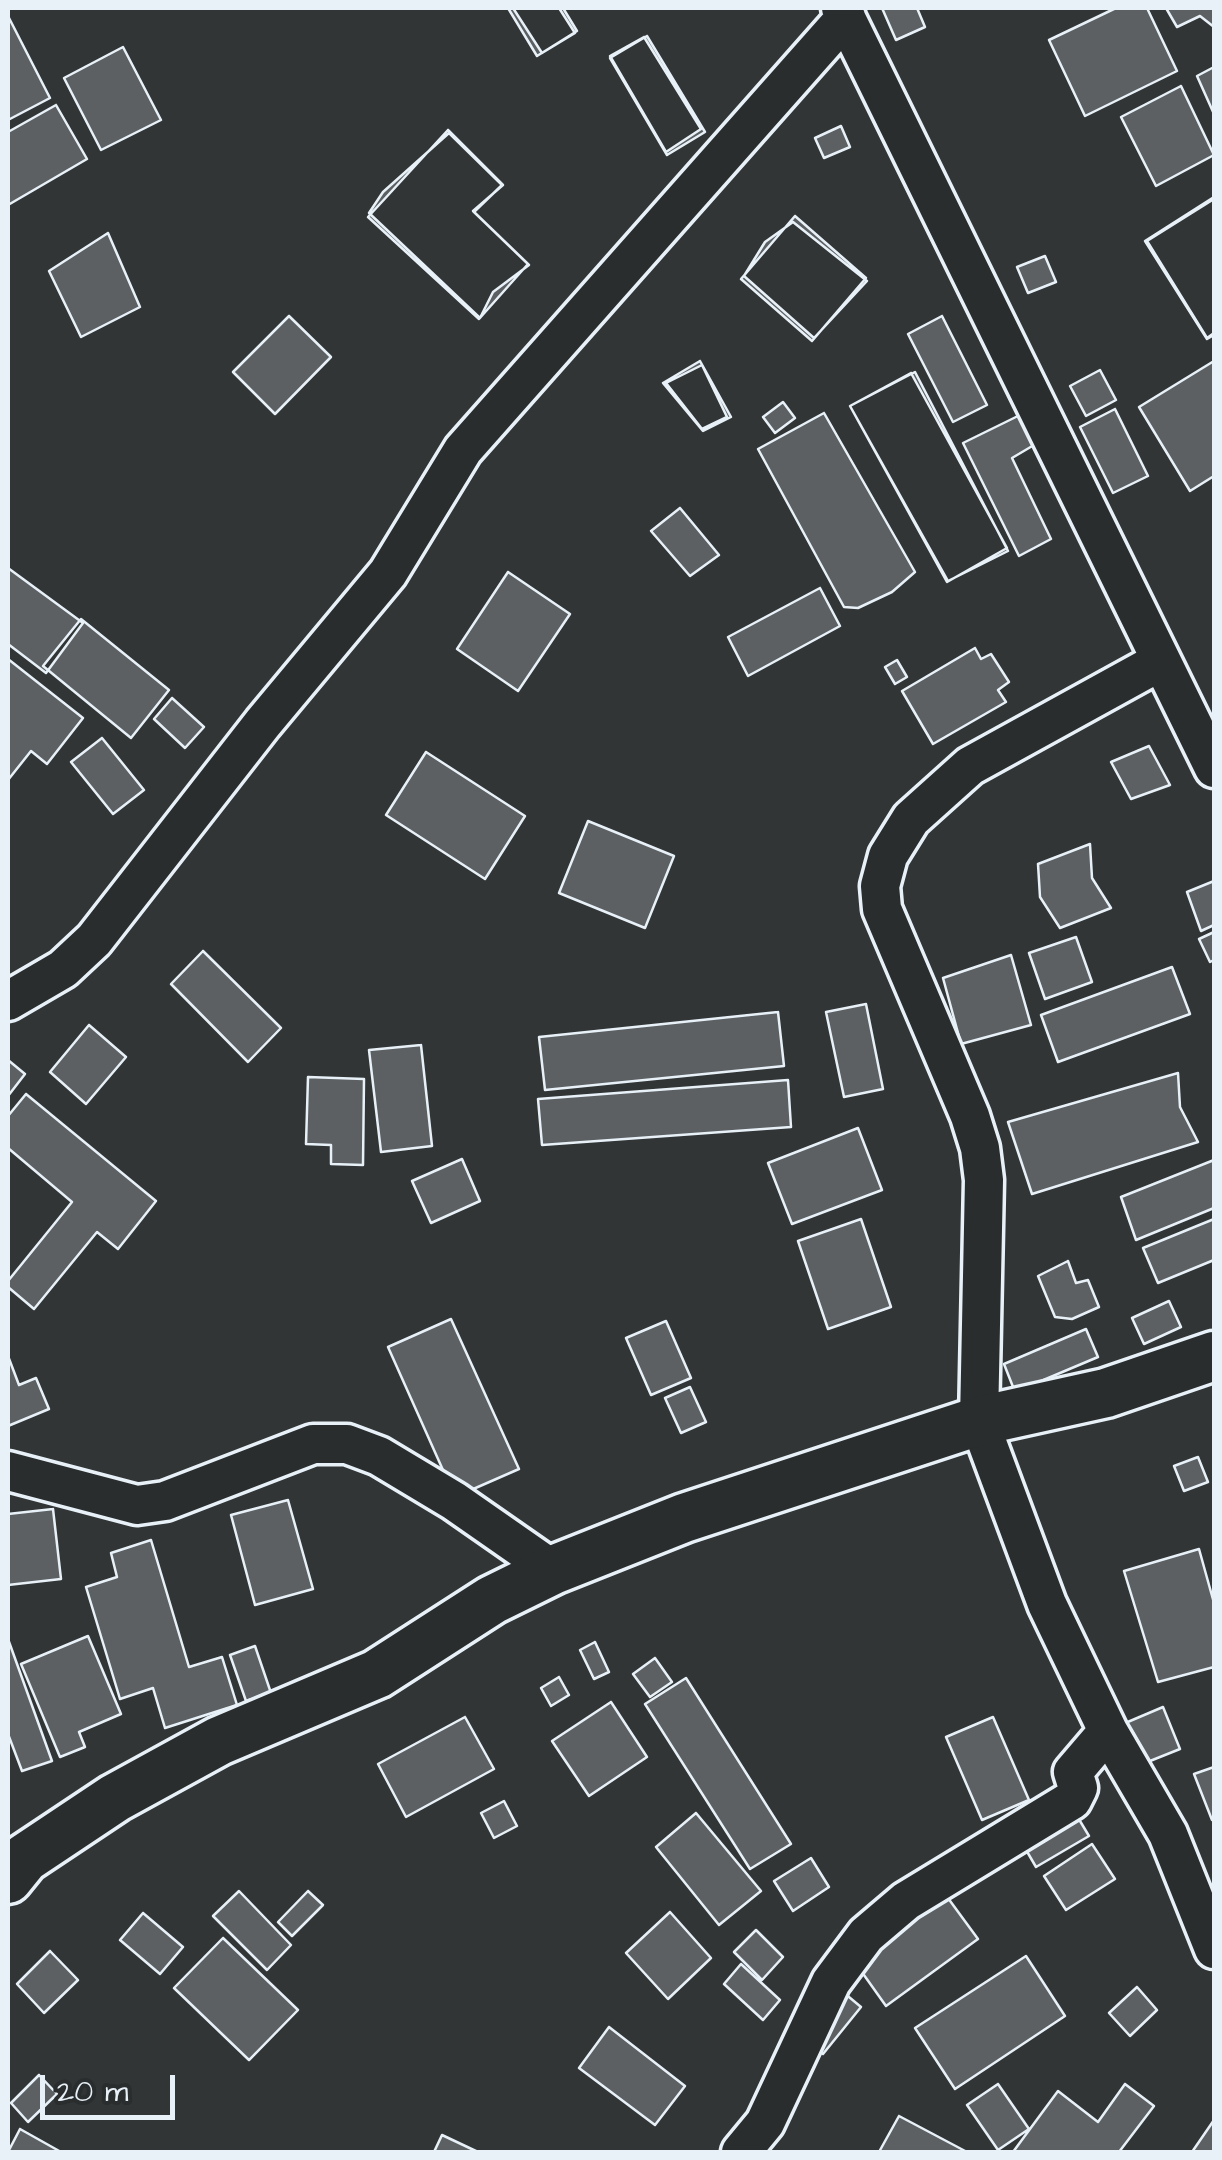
<!DOCTYPE html>
<html>
<head>
<meta charset="utf-8">
<style>
	body { margin:0 }
	#map { position:relative; width:1222px; height:2160px; overflow:hidden; background:#323536; font-family:"Architects Daughter",sans-serif }
	canvas { display:block }
	.frame { position:absolute; inset:0; border:10px solid #e8f1f8; pointer-events:none }
	.scale { position:absolute; left:40px; top:2075px; width:135px; height:45px; box-sizing:border-box; border:5px solid #e8f1f8; border-top:0; padding-left:12px; font-size:30px; line-height:35px; white-space:nowrap; color:#e8f1f8; -webkit-text-stroke:8px #2a2d2e; paint-order:stroke }
</style>
</head>
<body>
<div id="map">
<canvas width="1222" height="2160"></canvas>
<div class="frame"></div>
<div class="scale">20 m</div>
</div>
<script>
const ctx = document.querySelector('canvas').getContext('2d');
ctx.lineJoin = 'round';
function fill(path, color) { ctx.fillStyle = color; ctx.fill(path, 'evenodd'); }
const shape = rows => new Path2D(rows.map(r => 'M' + r).join(''));
function stroke(path, color, width, dash) { ctx.strokeStyle = color; ctx.lineWidth = width; ctx.lineCap = dash ? 'butt' : 'round'; ctx.setLineDash(dash || []); ctx.stroke(path); }
const building = shape([
	[508,8,563,8,577,31,537,56,508,8],
	[513,8,559,8,575,33,542,53,513,8],
	[882,8,917,8,925,27,896,40,882,8],
	[1116,8,1147,8,1177,71,1085,116,1049,40,1116,8],
	[1166,8,1214,8,1214,27,1200,16,1177,27,1166,8],
	[8,16,50,98,8,120,8,16],
	[647,36,705,132,667,155,610,58,647,36],
	[644,37,701,129,666,152,610,56,644,37],
	[123,47,161,120,101,150,64,78,123,47],
	[1214,67,1214,114,1197,76,1214,67],
	[1181,86,1214,155,1156,186,1121,117,1181,86],
	[56,105,87,159,8,205,8,132,56,105],
	[841,126,850,147,824,158,815,138,841,126],
	[448,130,503,185,473,211,528,264,479,319,368,217,448,130],
	[449,133,502,185,474,212,529,265,493,292,480,318,369,213,383,192,449,133],
	[1214,197,1214,335,1207,339,1145,241,1214,197],
	[1214,199,1214,333,1207,338,1147,241,1214,199],
	[795,216,866,278,812,341,741,279,795,216],
	[793,222,867,281,814,338,744,276,765,242,793,222],
	[108,233,140,307,81,337,49,271,108,233],
	[1045,256,1056,282,1028,293,1017,267,1045,256],
	[289,316,331,357,275,414,233,372,289,316],
	[942,316,987,405,953,422,908,334,942,316],
	[700,361,731,417,703,431,663,383,700,361],
	[1214,361,1214,476,1190,491,1139,407,1214,361],
	[702,365,727,417,702,429,666,383,702,365],
	[1100,370,1116,400,1086,416,1070,386,1100,370],
	[915,372,1008,551,948,581,850,406,915,372],
	[911,373,1007,548,947,582,850,406,911,373],
	[783,402,795,418,775,433,763,417,783,402],
	[1115,409,1148,476,1113,493,1080,427,1115,409],
	[824,413,915,572,892,592,858,608,844,607,758,449,824,413],
	[1020,415,1034,445,1012,458,1051,539,1019,556,963,443,1020,415],
	[680,508,719,555,690,576,651,531,680,508],
	[8,568,83,623,46,673,8,644,8,568],
	[508,572,570,614,518,691,457,649,508,572],
	[820,588,840,626,748,676,728,637,820,588],
	[81,619,169,690,131,738,43,666,81,619],
	[975,648,981,659,991,654,1009,682,998,690,1006,702,933,744,902,691,975,648],
	[8,659,83,718,47,764,31,751,8,780,8,659],
	[897,660,907,677,895,684,885,667,897,660],
	[172,698,204,727,185,748,154,719,172,698],
	[102,738,144,790,113,814,71,762,102,738],
	[1149,746,1170,785,1131,799,1111,762,1149,746],
	[426,752,525,816,485,879,386,815,426,752],
	[588,821,674,856,645,928,559,893,588,821],
	[1090,844,1092,878,1111,908,1060,928,1040,897,1038,864,1090,844],
	[1214,881,1214,925,1201,931,1187,892,1214,881],
	[1214,932,1214,960,1210,962,1199,939,1214,932],
	[1076,937,1092,982,1045,999,1029,953,1076,937],
	[203,951,281,1028,248,1062,171,984,203,951],
	[1011,955,1031,1025,961,1044,943,978,1011,955],
	[1172,967,1190,1014,1058,1062,1041,1015,1172,967],
	[866,1004,883,1089,844,1097,826,1012,866,1004],
	[778,1012,784,1066,545,1090,539,1037,778,1012],
	[89,1025,126,1057,86,1104,50,1072,89,1025],
	[421,1045,432,1146,381,1152,369,1050,421,1045],
	[8,1060,25,1074,8,1096,8,1060],
	[1178,1073,1180,1107,1198,1142,1032,1194,1008,1122,1178,1073],
	[308,1077,364,1079,363,1165,331,1164,331,1145,306,1144,308,1077],
	[788,1080,791,1127,542,1145,538,1099,788,1080],
	[26,1094,156,1201,118,1249,97,1232,34,1309,8,1287,8,1281,72,1202,8,1148,8,1116,26,1094],
	[858,1128,882,1190,792,1224,768,1163,858,1128],
	[462,1159,480,1201,431,1223,412,1181,462,1159],
	[1214,1160,1214,1208,1136,1240,1121,1197,1214,1160],
	[861,1219,891,1307,828,1329,798,1241,861,1219],
	[1214,1219,1214,1260,1158,1283,1143,1248,1214,1219],
	[1068,1261,1076,1283,1088,1280,1099,1307,1072,1319,1055,1317,1038,1276,1068,1261],
	[1169,1301,1181,1327,1144,1344,1132,1318,1169,1301],
	[451,1319,519,1469,455,1497,388,1347,451,1319],
	[666,1321,691,1378,651,1395,626,1338,666,1321],
	[1086,1329,1098,1357,1015,1392,1004,1364,1086,1329],
	[8,1356,19,1385,36,1378,49,1409,8,1426,8,1356],
	[690,1387,706,1422,681,1433,665,1398,690,1387],
	[1198,1457,1208,1482,1184,1491,1174,1466,1198,1457],
	[288,1500,313,1589,255,1605,231,1515,288,1500],
	[53,1509,61,1579,8,1585,8,1514,53,1509],
	[151,1540,189,1667,222,1657,237,1705,165,1728,153,1688,120,1699,86,1587,117,1577,111,1553,151,1540],
	[1199,1549,1214,1603,1214,1667,1158,1682,1124,1571,1199,1549],
	[88,1636,121,1714,79,1732,85,1747,60,1757,21,1664,88,1636],
	[8,1639,52,1761,22,1771,8,1734,8,1639],
	[595,1642,609,1672,594,1679,580,1650,595,1642],
	[255,1646,271,1693,246,1701,230,1655,255,1646],
	[655,1658,672,1682,650,1697,633,1674,655,1658],
	[559,1677,569,1695,551,1706,541,1688,559,1677],
	[686,1678,791,1844,750,1869,645,1704,686,1678],
	[611,1702,647,1757,589,1796,552,1741,611,1702],
	[1163,1707,1180,1749,1140,1765,1123,1724,1163,1707],
	[465,1717,494,1769,406,1817,378,1764,465,1717],
	[993,1717,1029,1800,982,1820,946,1737,993,1717],
	[1214,1767,1214,1819,1212,1820,1194,1774,1214,1767],
	[504,1801,517,1826,494,1838,481,1813,504,1801],
	[1074,1811,1089,1836,1036,1867,1022,1843,1074,1811],
	[696,1813,761,1891,719,1925,656,1847,696,1813],
	[1092,1844,1115,1879,1066,1910,1044,1876,1092,1844],
	[811,1858,829,1887,793,1911,774,1881,811,1858],
	[239,1891,291,1945,267,1970,213,1916,239,1891],
	[308,1891,323,1905,292,1936,278,1922,308,1891],
	[945,1894,978,1939,886,2006,854,1961,945,1894],
	[670,1912,711,1958,668,1999,626,1953,670,1912],
	[143,1913,183,1947,160,1974,120,1940,143,1913],
	[756,1930,783,1957,762,1980,734,1952,756,1930],
	[223,1938,298,2010,249,2060,174,1988,223,1938],
	[50,1951,78,1980,44,2013,17,1984,50,1951],
	[1026,1956,1065,2016,955,2089,915,2028,1026,1956],
	[741,1964,780,2000,763,2020,724,1984,741,1964],
	[1137,1987,1157,2010,1130,2036,1109,2013,1137,1987],
	[843,1992,861,2007,823,2054,805,2039,843,1992],
	[609,2027,685,2086,655,2125,579,2068,609,2027],
	[39,2075,57,2094,28,2122,11,2103,39,2075],
	[998,2084,1029,2129,998,2150,967,2105,998,2084],
	[1125,2084,1154,2106,1119,2152,1013,2152,1058,2091,1098,2122,1125,2084],
	[899,2116,967,2152,879,2152,899,2116],
	[1214,2120,1214,2152,1192,2152,1214,2120],
	[20,2129,61,2152,8,2152,20,2129],
	[442,2135,478,2152,434,2152,442,2135]
]);
const minor = shape([
	[841,8,1214,768],
	[1159,662,970,766,911,819,888,856,880,886,882,909,970,1116,980,1148,984,1180,979,1421,1047,1604,1108,1731,1168,1834,1214,1949],
	[8,1001,63,969,94,940,263,723,388,573,463,450,846,17],
	[8,1471,137,1505,165,1501,313,1444,347,1444,379,1456,454,1501,553,1570],
	[741,2152,765,2123,831,1982,866,1935,906,1901,1072,1800,1078,1788,1073,1772,1108,1731]
]);
const tertiary = shape([
	[8,1879,25,1858,115,1798,219,1741,377,1674,492,1600,553,1570,684,1518,979,1421,1106,1393,1214,1356]
]);
fill(building, '#5c6063');
stroke(building, '#e8f1f8', 2.5);
stroke(minor, '#e8f1f8', 45);
stroke(tertiary, '#e8f1f8', 55);
stroke(minor, '#2a2d2e', 38);
stroke(tertiary, '#2a2d2e', 48);
</script>
</body>
</html>
